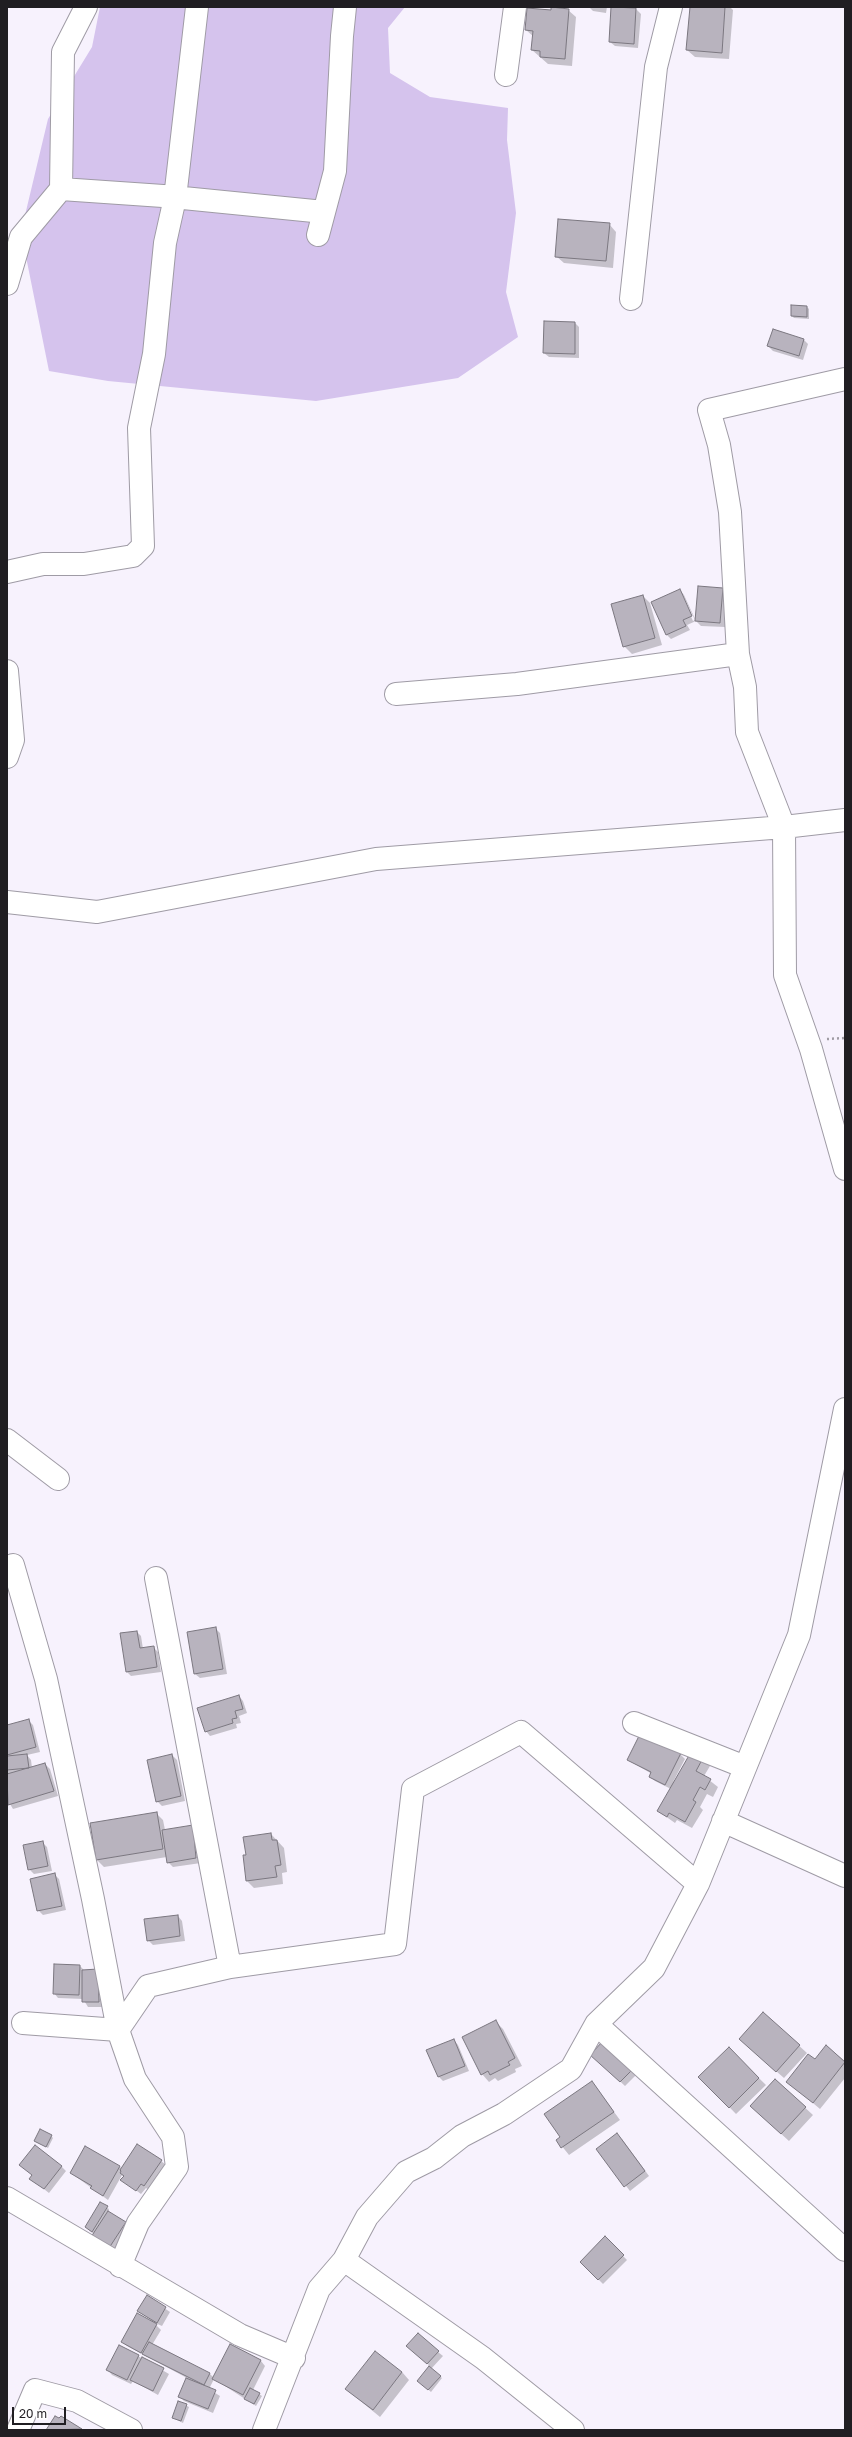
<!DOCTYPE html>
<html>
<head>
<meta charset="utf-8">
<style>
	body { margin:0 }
	#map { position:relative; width:852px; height:2437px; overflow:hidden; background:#f7f2fd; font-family:"Golos Text",sans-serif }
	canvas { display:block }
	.frame { position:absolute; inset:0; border:8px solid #201e22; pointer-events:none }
	.scale { position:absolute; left:12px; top:2407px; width:54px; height:18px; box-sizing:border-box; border:2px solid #201e22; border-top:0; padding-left:5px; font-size:12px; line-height:14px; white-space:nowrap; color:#201e22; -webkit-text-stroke:3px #fff; paint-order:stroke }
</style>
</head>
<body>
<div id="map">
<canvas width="852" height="2437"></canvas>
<div class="frame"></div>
<div class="scale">20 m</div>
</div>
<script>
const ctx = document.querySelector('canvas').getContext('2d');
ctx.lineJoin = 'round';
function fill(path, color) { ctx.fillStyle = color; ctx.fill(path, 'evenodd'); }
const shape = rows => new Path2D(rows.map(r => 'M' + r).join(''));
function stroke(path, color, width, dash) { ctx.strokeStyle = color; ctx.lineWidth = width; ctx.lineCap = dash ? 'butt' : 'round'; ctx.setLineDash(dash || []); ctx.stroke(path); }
const green = shape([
	[100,7,405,7,388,28,390,73,430,97,508,108,507,140,516,213,506,292,518,337,458,378,316,401,108,381,49,371,21,232,48,119,92,47]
]);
const shadow = shape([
	[589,7,607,7,606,13,593,11],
	[691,7,730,7,733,10,729,59,695,57,687,50],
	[612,8,636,9,641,14,638,48,615,46,610,42],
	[568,10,576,17,572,66,548,64,532,50,534,37,526,30,552,12],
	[609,224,616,232,613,268,564,263,556,256],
	[807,307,809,309,809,319,794,318,792,316],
	[575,323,579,327,579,358,549,357,544,353],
	[804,340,808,344,803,360,773,351,768,346],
	[722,589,727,594,725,627,701,626,696,621],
	[680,590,684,595,696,621,687,625,690,630,671,639,666,634],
	[681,595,683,595,695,620,693,621],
	[643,596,650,603,662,645,632,654,624,646],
	[215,1628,220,1633,227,1674,200,1678,195,1674],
	[137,1632,141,1636,143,1649,153,1647,158,1652,161,1672,131,1676,127,1672],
	[239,1696,243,1701,247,1713,239,1716,241,1723,236,1724,237,1728,210,1736,206,1731],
	[28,1720,33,1725,40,1752,27,1755,31,1760,32,1768,45,1764,50,1769,58,1796,13,1809,7,1799,7,1757,11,1757,7,1751,7,1726],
	[680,1754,685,1759,673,1782,702,1759,710,1766,704,1776,718,1787,713,1797,707,1794,700,1807,703,1810,692,1828,677,1820,675,1823,658,1811,671,1789,655,1781,650,1777,652,1774,628,1760],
	[172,1755,177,1760,185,1801,162,1806,157,1801],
	[156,1813,163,1820,165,1830,193,1826,201,1863,173,1867,168,1862,167,1857,104,1867,97,1860],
	[271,1834,284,1848,287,1872,282,1873,283,1884,254,1888,247,1881,247,1856],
	[42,1842,47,1847,52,1871,34,1874,29,1869],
	[54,1874,59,1879,66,1910,43,1915,38,1910],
	[178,1916,182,1921,185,1941,153,1945,148,1940],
	[80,1966,85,1971,98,1970,103,2007,88,2007,83,1999,58,1998,54,1993],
	[763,2013,807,2053,784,2078,747,2046],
	[496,2022,503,2029,522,2066,515,2069,516,2072,498,2081,495,2078,489,2082,482,2074,463,2038],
	[454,2040,458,2045,469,2071,443,2081,439,2077],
	[603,2042,637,2074,625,2086,592,2055],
	[827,2047,845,2061,845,2078,820,2109,788,2082,815,2061],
	[729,2049,766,2085,736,2114,700,2077],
	[775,2080,813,2115,789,2141,758,2113],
	[592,2082,620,2120,569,2155,557,2140,562,2137],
	[51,2136,53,2138,48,2148,35,2141],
	[622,2139,649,2176,630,2191,597,2149],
	[161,2161,166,2165,149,2190,146,2188,141,2194,122,2180,124,2177,122,2175,108,2200,71,2173,120,2167,122,2169],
	[61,2166,66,2171,49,2193,31,2179],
	[100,2203,109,2209,108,2212,130,2228,114,2252,88,2229],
	[605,2238,627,2260,603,2284,581,2262],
	[147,2296,170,2312,162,2326,153,2322,161,2330,152,2345,210,2374,214,2378,230,2346,261,2361,265,2366,253,2390,262,2396,256,2406,214,2379,209,2389,220,2396,213,2413,184,2401,179,2396,187,2378,127,2346,122,2342,151,2320,138,2311],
	[412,2351,438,2352,443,2356,431,2369,442,2378,431,2392,418,2381,430,2366],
	[138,2356,169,2374,158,2395,133,2381,131,2384,112,2375,108,2370],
	[402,2372,409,2380,380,2417,346,2389],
	[179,2402,189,2407,183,2423,173,2418],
	[56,2417,60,2420,61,2417,82,2430,47,2430]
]);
const building = shape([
	[551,7,569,9,565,59,540,57,540,51,531,50,533,31,525,30,527,8,551,10,551,7],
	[611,7,636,8,634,44,609,42,611,7],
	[690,7,725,7,722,53,686,50,690,7],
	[558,219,610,223,606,261,555,257,558,219],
	[791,305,807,306,807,317,791,316,791,305],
	[544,321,575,322,575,354,543,353,544,321],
	[773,329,804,339,799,356,767,346,773,329],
	[698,586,723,588,720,623,695,621,698,586],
	[680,589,692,616,683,620,686,626,666,635,651,602,680,589],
	[643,595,655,638,623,647,611,604,643,595],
	[216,1627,223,1669,194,1674,187,1632,216,1627],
	[137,1631,140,1648,154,1646,157,1667,126,1672,120,1633,137,1631],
	[239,1695,243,1709,235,1711,237,1718,232,1719,233,1723,205,1732,197,1708,239,1695],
	[29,1719,36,1747,7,1755,7,1725,29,1719],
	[640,1734,681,1753,665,1785,649,1777,651,1772,627,1760,640,1734],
	[691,1752,703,1758,696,1771,711,1779,705,1790,700,1787,693,1800,696,1802,685,1822,669,1813,667,1817,657,1811,691,1752],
	[27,1754,29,1768,7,1770,7,1756,27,1754],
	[172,1754,181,1796,156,1802,147,1760,172,1754],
	[45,1763,54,1791,8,1805,7,1774,45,1763],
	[157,1812,163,1849,96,1860,90,1823,157,1812],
	[193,1825,196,1858,167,1863,162,1830,193,1825],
	[271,1833,272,1840,277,1840,281,1865,275,1866,277,1877,246,1881,243,1855,246,1855,243,1837,271,1833],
	[43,1841,48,1866,28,1870,23,1845,43,1841],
	[55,1873,62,1906,37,1911,30,1879,55,1873],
	[178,1915,180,1936,147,1941,144,1919,178,1915],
	[54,1964,80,1965,79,1995,53,1994,54,1964],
	[98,1969,99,2002,82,2002,82,1970,98,1969],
	[763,2012,800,2045,776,2072,739,2039,763,2012],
	[496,2020,515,2058,508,2062,510,2065,490,2075,488,2071,481,2075,462,2037,496,2020],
	[454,2039,465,2066,438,2077,426,2050,454,2039],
	[603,2041,633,2069,620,2082,590,2055,603,2041],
	[826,2045,845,2062,813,2103,786,2082,808,2054,815,2059,826,2045],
	[729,2047,759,2078,729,2108,698,2077,729,2047],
	[775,2079,806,2107,781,2134,750,2106,775,2079],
	[592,2081,614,2112,561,2148,556,2140,560,2137,544,2114,592,2081],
	[40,2129,52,2135,46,2147,34,2141,40,2129],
	[617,2133,645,2171,624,2187,596,2149,617,2133],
	[137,2144,162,2160,144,2186,141,2184,136,2191,120,2180,124,2176,120,2173,121,2171,120,2170,137,2144],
	[35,2145,62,2166,44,2189,29,2179,32,2175,19,2165,35,2145],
	[85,2146,120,2166,103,2196,90,2188,92,2186,70,2173,85,2146],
	[100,2202,108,2206,92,2232,85,2227,100,2202],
	[108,2211,126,2222,109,2248,91,2237,108,2211],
	[605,2236,624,2255,598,2280,580,2262,605,2236],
	[147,2295,166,2307,157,2323,137,2311,147,2295],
	[137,2313,157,2324,141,2353,121,2342,137,2313],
	[418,2333,439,2351,427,2364,406,2346,418,2333],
	[149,2342,210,2373,204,2385,142,2354,149,2342],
	[230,2344,261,2360,243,2395,212,2379,230,2344],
	[119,2345,139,2355,127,2380,106,2370,119,2345],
	[375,2351,402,2372,373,2410,345,2389,375,2351],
	[142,2357,164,2368,153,2391,130,2380,142,2357],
	[429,2366,441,2376,428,2390,417,2381,429,2366],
	[186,2378,216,2390,208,2409,178,2397,186,2378],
	[250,2388,260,2393,254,2404,244,2399,250,2388],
	[178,2401,187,2404,181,2421,172,2418,178,2401],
	[55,2416,59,2418,61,2416,82,2429,46,2430,55,2416]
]);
const path = shape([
	[827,1039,845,1038]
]);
const minor = shape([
	[86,7,63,52,61,189,163,196,324,212],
	[506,75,515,7],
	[318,235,335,171,342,36,345,7],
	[7,284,21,237,61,189],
	[631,299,656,67,671,7],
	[845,379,709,410,719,445,730,512,738,654,745,687,747,732,784,827,785,975,811,1049,845,1169],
	[7,572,43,564,84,564,133,556,143,546,139,428,154,354,165,243,175,198,197,7],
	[7,671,13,740,7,757],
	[396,694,517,684,738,654],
	[7,902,97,912,376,859,784,827,845,820],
	[7,1440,58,1479],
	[13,1565,46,1679,93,1899,118,2030,148,1986,230,1967,395,1944,413,1789,521,1732,698,1884],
	[156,1578,230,1967],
	[634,1723,745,1767],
	[723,1821,845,1876],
	[23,2023,118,2030,135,2079,173,2137,177,2167,138,2223,120,2266],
	[596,2024,845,2250],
	[7,2198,240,2335,294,2358],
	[344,2260,483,2358,573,2430],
	[18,2430,35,2390,77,2401,131,2430],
	[264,2430,319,2289,344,2260,367,2217,406,2172,434,2158,462,2136,504,2114,571,2069,596,2024,654,1968,698,1884,799,1635,845,1409]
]);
fill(green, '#d5c3ed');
fill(shadow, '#0003');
fill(building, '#b8b3be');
stroke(building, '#7b7780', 1);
stroke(minor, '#9f9ba5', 24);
stroke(path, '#a09ca4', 2.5, [2, 3]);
stroke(minor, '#fff', 22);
</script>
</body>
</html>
